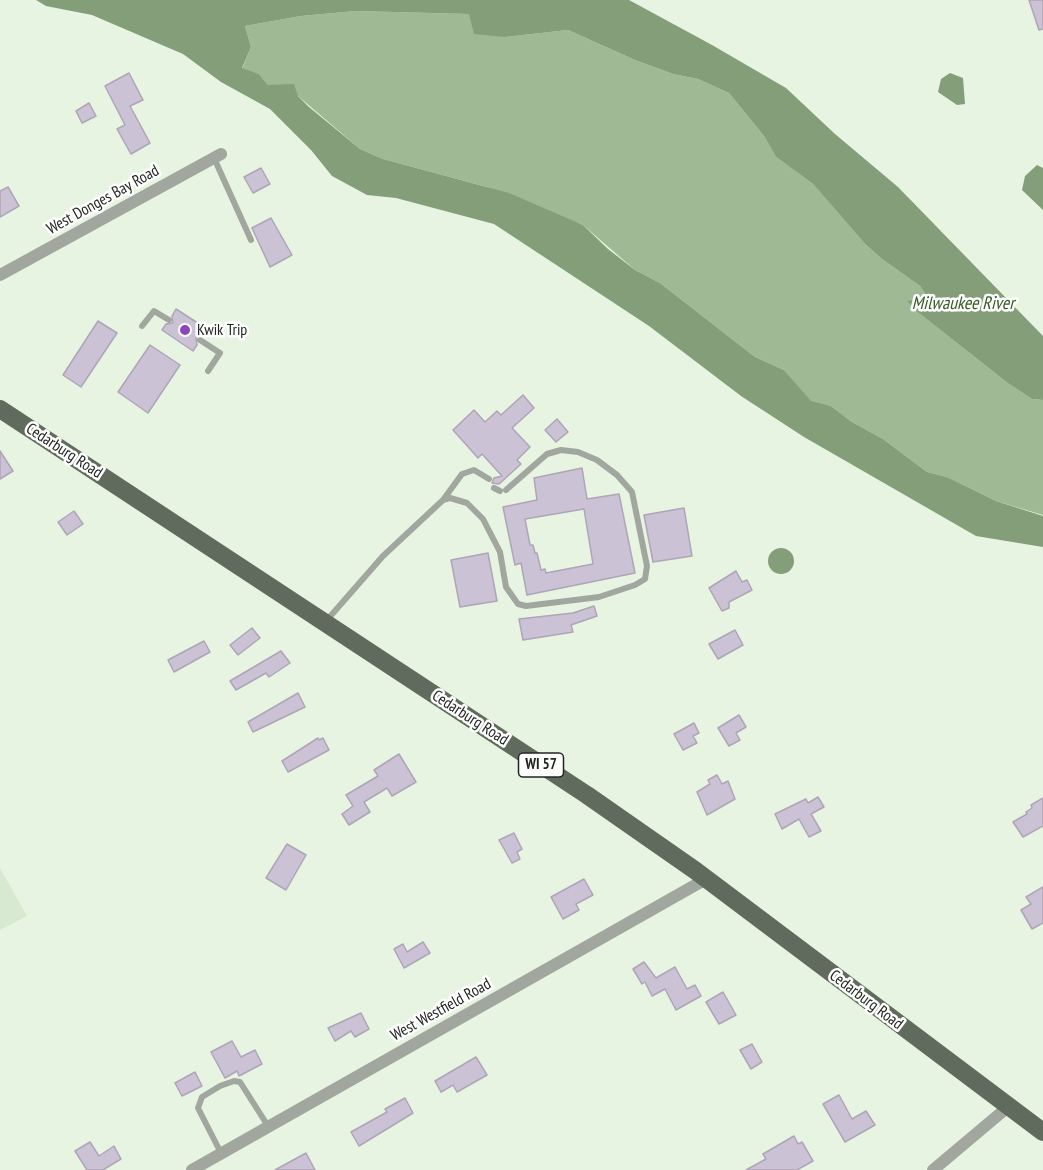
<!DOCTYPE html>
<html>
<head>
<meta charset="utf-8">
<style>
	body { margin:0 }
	canvas { display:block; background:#e7f4e1 }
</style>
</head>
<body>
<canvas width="1043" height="1170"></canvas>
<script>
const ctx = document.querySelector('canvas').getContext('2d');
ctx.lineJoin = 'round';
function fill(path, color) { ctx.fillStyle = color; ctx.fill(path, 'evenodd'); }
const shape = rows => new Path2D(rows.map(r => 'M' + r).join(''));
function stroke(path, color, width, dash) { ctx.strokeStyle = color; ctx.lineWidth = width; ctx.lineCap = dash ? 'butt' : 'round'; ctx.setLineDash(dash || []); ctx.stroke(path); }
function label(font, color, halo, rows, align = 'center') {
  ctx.font = font + ' "PT Sans Narrow",sans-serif'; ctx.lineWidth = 5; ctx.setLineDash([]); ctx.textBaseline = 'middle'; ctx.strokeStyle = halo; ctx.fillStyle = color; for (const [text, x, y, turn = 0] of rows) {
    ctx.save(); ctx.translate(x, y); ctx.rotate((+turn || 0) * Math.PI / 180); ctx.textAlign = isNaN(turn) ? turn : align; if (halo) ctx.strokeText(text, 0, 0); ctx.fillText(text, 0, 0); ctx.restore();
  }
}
const built = shape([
	[0,868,27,916,0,930]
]);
const forest = shape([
	[356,11,469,14,505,37,568,30,635,60,673,74,698,79,729,93,764,136,776,157,813,184,865,244,882,259,920,286,928,298,914,299,920,314,1009,384,1032,399,1043,400,1043,515,996,501,947,477,927,472,883,439,852,422,831,406,811,402,784,370,755,357,660,283,635,270,583,225,487,187,383,159,360,149,298,96,268,85,259,74,242,69,251,47,245,26,301,16]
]);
const water = shape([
	[36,0,629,0,712,45,786,88,835,134,898,187,1043,336,1043,400,1032,399,1009,384,920,314,907,301,928,298,920,286,882,259,865,244,813,184,776,157,764,136,729,93,698,79,673,74,635,60,568,30,505,37,474,34,469,14,356,11,301,16,245,26,251,47,242,68,259,74,268,85,294,84,298,96,309,107,360,149,383,159,509,193,583,225,608,249,635,270,660,283,755,357,784,370,811,401,831,406,852,422,883,439,927,472,947,477,996,501,1043,516,1043,547,976,536,804,437,741,396,649,326,494,224,396,198,367,195,332,176,311,150,270,109,221,82,183,54,92,15,46,6],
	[950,73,963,78,965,104,957,105,938,92,941,79],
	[1037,165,1043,168,1043,210,1022,190,1025,176],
	'768 561a13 13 0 1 1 26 0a13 13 0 1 1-26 0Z'
]);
const building = shape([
	[1029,0,1043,0,1043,29,1039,30,1029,0],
	[129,73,143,100,130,106,150,143,131,154,117,129,125,125,105,86,129,73],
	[89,103,96,116,82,123,76,111,89,103],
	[261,168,270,184,253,193,244,177,261,168],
	[8,187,19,206,0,217,0,191,8,187],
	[271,218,292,255,270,267,252,228,271,218],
	[176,309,207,329,203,336,196,337,197,345,193,351,162,330,166,324,173,323,172,316,176,309],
	[98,321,117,333,81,387,63,375,98,321],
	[150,345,180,365,148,413,118,392,150,345],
	[523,395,534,408,512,428,530,447,517,460,521,464,499,484,492,483,494,478,502,476,482,454,478,458,453,430,474,410,485,422,497,411,501,415,523,395],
	[557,419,568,432,556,442,545,430,557,419],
	[0,451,13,471,0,479,0,451],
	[582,468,587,499,619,494,635,573,527,595,521,563,515,565,503,507,537,500,534,478,582,468],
	[584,509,593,564,546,573,545,569,541,570,537,553,535,553,533,545,530,545,525,519,584,509],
	[684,508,692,556,653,562,644,515,684,508],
	[74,511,83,524,67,535,58,522,74,511],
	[488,553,497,601,460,607,451,560,488,553],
	[736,571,742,582,747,580,752,590,729,602,729,608,722,611,709,588,736,571],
	[594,606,597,616,571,625,573,632,523,640,519,619,573,613,594,606],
	[252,628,260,638,238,655,230,645,252,628],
	[735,630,743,645,718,659,709,644,735,630],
	[204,641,210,652,174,672,168,660,204,641],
	[281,651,290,663,269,677,266,673,236,690,230,681,281,651],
	[298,693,305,707,253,732,248,722,298,693],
	[739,715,746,727,736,733,740,740,729,746,718,728,739,715],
	[694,723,699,733,693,736,697,743,683,750,674,734,694,723],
	[318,738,319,740,323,738,329,750,288,772,282,761,318,738],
	[399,754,416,782,392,796,387,788,364,802,370,812,349,825,342,814,353,806,346,795,378,776,374,770,399,754],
	[717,775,722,784,728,781,735,799,707,815,697,792,710,784,708,780,717,775],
	[818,797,824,807,811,814,821,831,809,837,799,819,782,829,775,814,806,799,808,803,818,797],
	[1043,798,1043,826,1023,837,1013,822,1027,814,1026,812,1032,808,1031,805,1043,798],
	[514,833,522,849,517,852,520,859,512,863,499,840,514,833],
	[287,844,306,855,286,890,266,878,287,844],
	[584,879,593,895,576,904,579,910,563,919,551,897,584,879],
	[1043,887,1043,923,1032,929,1021,910,1031,904,1026,897,1043,887],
	[423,942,430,953,404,968,394,949,403,944,407,952,423,942],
	[644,962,656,978,675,967,687,989,695,985,701,996,676,1010,665,989,652,996,645,982,642,984,633,969,644,962],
	[723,992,736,1015,719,1024,706,1002,723,992],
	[361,1013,369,1029,355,1037,351,1031,335,1041,328,1028,361,1013],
	[232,1041,241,1057,255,1050,262,1064,239,1076,237,1071,225,1078,211,1052,232,1041],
	[752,1044,762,1062,751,1069,740,1050,752,1044],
	[476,1057,487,1075,457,1092,453,1085,441,1092,435,1081,476,1057],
	[195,1072,202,1086,182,1096,175,1083,195,1072],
	[839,1095,852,1119,866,1111,875,1125,845,1142,823,1104,839,1095],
	[405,1098,413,1113,359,1146,351,1132,387,1112,385,1109,405,1098],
	[794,1136,798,1144,802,1142,813,1161,797,1170,746,1170,766,1159,763,1154,794,1136],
	[90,1142,99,1156,114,1146,121,1159,103,1170,87,1170,75,1151,90,1142],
	[306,1153,315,1170,275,1170,306,1153]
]);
const lane = shape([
	[214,158,251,240],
	[142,326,154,311,169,320],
	[200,340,220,353,208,371],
	[489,479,474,470,462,474,443,500,450,498,467,503,483,519,500,552,506,587,518,604,526,606,599,597,635,585,645,579,647,566,632,492,617,475,597,460,578,452,561,450,547,454,506,490],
	[494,488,500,491],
	[327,620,383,556,443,500],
	[221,1153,198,1108,202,1097,220,1086,234,1081,240,1082,268,1126]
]);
const street = shape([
	[0,275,221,154],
	[192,1170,706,879],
	[933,1170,1009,1106]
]);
const primary = shape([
	[0,409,587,795,696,871,1043,1132]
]);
const markers = [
	[185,330,6,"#8a47bc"]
];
const shields = [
	[541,765,45]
];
const shieldNames = [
	["WI 57",541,765]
];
const streetNames = [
	["West Donges Bay Road",103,200,-29],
	["Cedarburg Road",64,451,33],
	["Cedarburg Road",470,718,33],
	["Cedarburg Road",866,1000,37],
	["West Westfield Road",441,1010,-29]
];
const poiNames = [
	["Kwik Trip",197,330]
];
const waterNames = [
	["Milwaukee River",963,304]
];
fill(built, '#d7e9d0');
fill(forest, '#9eb993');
fill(water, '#849e79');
fill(building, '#ccc2d6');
stroke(building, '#aea5b7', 1.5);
stroke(lane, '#a1a79f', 6);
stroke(street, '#a1a79f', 12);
stroke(primary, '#616b5d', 18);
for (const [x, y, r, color] of markers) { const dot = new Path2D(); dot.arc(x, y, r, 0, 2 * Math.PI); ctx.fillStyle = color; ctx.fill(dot); stroke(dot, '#fff', 2); }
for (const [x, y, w] of shields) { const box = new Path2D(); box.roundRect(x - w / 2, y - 12, w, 24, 4.5); ctx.fillStyle = '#fff'; ctx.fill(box); stroke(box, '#222620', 1.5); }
label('bold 15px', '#222620', null, shieldNames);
label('16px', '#222620', '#fff', streetNames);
label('16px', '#222620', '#fff', poiNames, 'left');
label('italic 18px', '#385c27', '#fff', waterNames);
</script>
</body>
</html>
